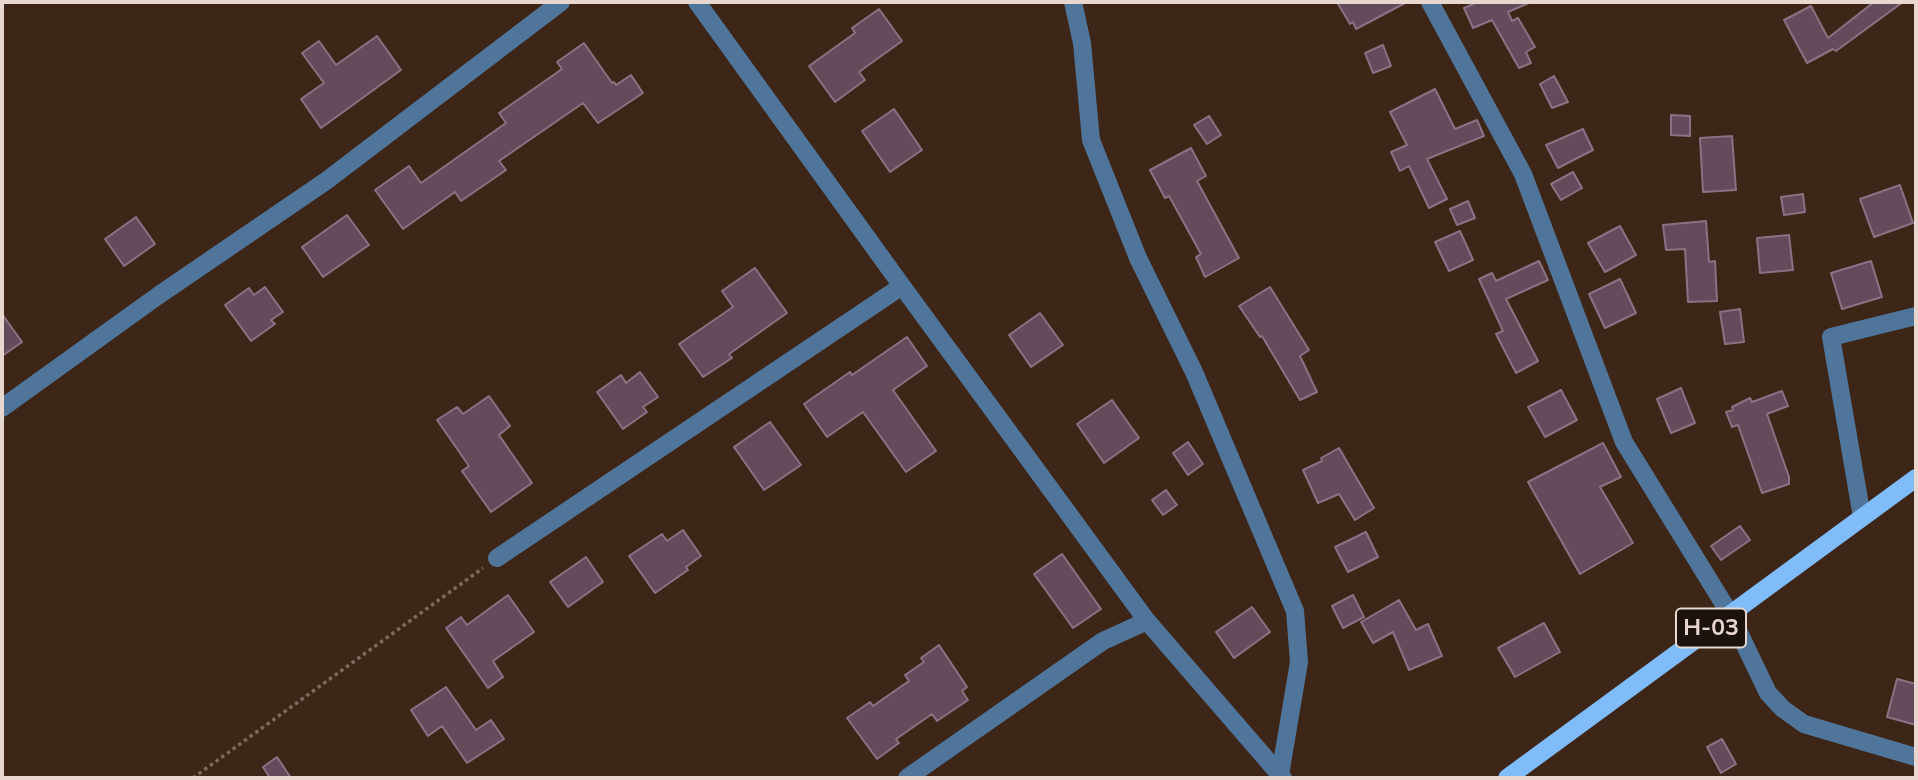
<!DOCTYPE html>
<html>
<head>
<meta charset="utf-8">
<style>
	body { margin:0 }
	#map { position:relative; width:1918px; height:780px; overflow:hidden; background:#3d2618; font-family:Mulish,sans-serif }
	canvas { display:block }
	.frame { position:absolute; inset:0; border:4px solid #e7d7ce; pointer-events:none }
</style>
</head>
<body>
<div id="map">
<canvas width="1918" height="780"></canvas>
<div class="frame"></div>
</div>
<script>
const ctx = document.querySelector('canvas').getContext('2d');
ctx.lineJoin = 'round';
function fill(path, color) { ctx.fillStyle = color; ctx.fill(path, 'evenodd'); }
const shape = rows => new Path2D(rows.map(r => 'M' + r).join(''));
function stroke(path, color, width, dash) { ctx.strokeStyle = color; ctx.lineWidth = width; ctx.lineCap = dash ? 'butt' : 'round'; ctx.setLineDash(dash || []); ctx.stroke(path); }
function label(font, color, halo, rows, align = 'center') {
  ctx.font = font + ' Mulish,sans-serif'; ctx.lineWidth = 7; ctx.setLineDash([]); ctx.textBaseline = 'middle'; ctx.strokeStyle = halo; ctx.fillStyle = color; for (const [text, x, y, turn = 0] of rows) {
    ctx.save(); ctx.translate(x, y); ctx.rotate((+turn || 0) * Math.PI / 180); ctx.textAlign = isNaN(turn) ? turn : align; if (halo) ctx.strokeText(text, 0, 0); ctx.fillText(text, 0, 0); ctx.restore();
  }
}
const building = shape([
	[1337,2,1407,2,1356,29,1353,22,1350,24,1337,2],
	[1478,2,1531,2,1508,12,1512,21,1518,18,1535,47,1526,52,1531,63,1519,68,1492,20,1473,28,1464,8,1478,2],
	[1874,2,1903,2,1836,51,1833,49,1807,63,1784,20,1811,6,1828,38,1874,2],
	[879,9,902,41,859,72,865,80,835,102,809,66,855,33,852,28,879,9],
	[377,36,401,70,321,128,301,99,324,83,302,53,319,41,336,65,377,36],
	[584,43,612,83,614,82,616,85,631,75,643,93,598,123,583,103,499,161,506,170,461,201,455,192,403,229,375,190,409,166,421,183,506,123,499,113,562,69,557,62,584,43],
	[1383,45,1391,66,1373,73,1365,53,1383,45],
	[1554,76,1568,102,1552,108,1540,84,1554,76],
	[1435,89,1455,129,1477,120,1484,136,1427,159,1447,199,1429,208,1409,166,1400,171,1391,152,1407,145,1390,112,1435,89],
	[894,109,922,150,890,172,862,131,894,109],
	[1671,115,1690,116,1690,136,1671,135,1671,115],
	[1209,116,1221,135,1207,144,1194,125,1209,116],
	[1583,129,1593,150,1558,168,1546,145,1583,129],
	[1732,136,1736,190,1703,192,1700,138,1732,136],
	[1191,148,1206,176,1197,181,1239,258,1205,277,1196,257,1201,254,1169,196,1165,198,1150,170,1191,148],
	[1573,172,1582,188,1561,200,1551,184,1573,172],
	[1900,185,1913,223,1874,237,1860,199,1900,185],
	[1803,194,1805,212,1784,215,1781,197,1803,194],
	[1468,201,1475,218,1457,225,1450,209,1468,201],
	[347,215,369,245,323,277,302,247,347,215],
	[136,217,155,244,124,266,105,239,136,217],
	[1706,221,1709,262,1715,261,1717,301,1688,302,1685,249,1666,250,1663,225,1706,221],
	[1620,226,1636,255,1605,272,1588,243,1620,226],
	[1460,231,1473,260,1449,271,1435,242,1460,231],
	[1789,235,1793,270,1760,273,1757,238,1789,235],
	[1539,261,1548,280,1506,299,1538,361,1516,373,1496,334,1503,331,1479,279,1492,273,1496,281,1539,261],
	[1871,261,1882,297,1842,309,1831,273,1871,261],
	[755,268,787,313,729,354,732,358,703,377,679,344,733,307,722,291,755,268],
	[1620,279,1636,313,1605,328,1589,294,1620,279],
	[265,287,283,312,271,320,275,324,251,341,225,305,249,288,254,295,265,287],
	[1270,287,1309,350,1300,356,1317,392,1300,400,1262,336,1260,337,1239,306,1270,287],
	[1740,309,1744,342,1725,344,1720,312,1740,309],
	[1040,313,1063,345,1031,367,1009,335,1040,313],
	[2,314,22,342,2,356,2,314],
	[907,337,927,366,893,390,936,451,906,472,863,412,827,437,804,404,850,372,852,375,907,337],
	[640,372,658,397,643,407,647,412,623,429,597,392,621,375,626,383,640,372],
	[1681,388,1695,423,1671,433,1657,399,1681,388],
	[1561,390,1577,420,1545,437,1528,407,1561,390],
	[1782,391,1788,406,1767,414,1789,477,1789,484,1762,493,1738,425,1732,427,1726,412,1733,410,1732,407,1750,398,1752,402,1782,391],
	[489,396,510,426,499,435,532,483,491,512,462,471,469,466,437,420,457,407,463,414,489,396],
	[1112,400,1139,438,1104,463,1077,424,1112,400],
	[770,422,801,465,764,490,734,447,770,422],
	[1188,442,1203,464,1188,475,1173,453,1188,442],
	[1603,443,1621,477,1600,487,1633,543,1580,574,1528,482,1603,443],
	[1339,448,1374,508,1355,520,1339,494,1318,503,1303,470,1322,461,1321,458,1339,448],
	[1166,490,1177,505,1163,515,1152,500,1166,490],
	[1740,526,1750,540,1721,560,1711,546,1740,526],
	[683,530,701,556,686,567,688,570,655,593,629,556,662,534,667,541,683,530],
	[1366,532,1378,557,1348,572,1335,547,1366,532],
	[1062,554,1101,609,1073,628,1034,574,1062,554],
	[586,557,603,582,568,607,550,582,586,557],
	[508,595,534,632,493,661,503,677,488,688,446,628,461,617,467,625,508,595],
	[1353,595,1364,617,1343,628,1332,606,1353,595],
	[1399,600,1416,630,1428,624,1442,656,1409,670,1393,632,1373,643,1361,622,1399,600],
	[1252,607,1270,632,1234,658,1216,632,1252,607],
	[1544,623,1560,652,1515,677,1498,648,1544,623],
	[939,645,967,687,962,691,968,700,937,721,932,714,896,739,899,743,877,759,847,718,870,702,873,706,909,681,905,675,924,662,921,658,939,645],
	[1897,679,1916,684,1916,725,1887,717,1897,679],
	[446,687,476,730,491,720,504,739,467,763,442,726,428,736,411,710,446,687],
	[1722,739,1736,764,1721,773,1707,747,1722,739],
	[277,757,291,778,270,778,263,767,277,757]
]);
const path = shape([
	[193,778,483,568]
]);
const minor = shape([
	[697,2,902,286,1147,621,1280,775],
	[1073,2,1082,43,1091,140,1138,258,1194,372,1295,611,1299,662,1280,775,1283,778],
	[1430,2,1523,174,1624,442,1730,614,1768,693,1783,709,1804,724,1916,757],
	[2,408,159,295,326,181,561,2],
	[1862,517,1831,337,1916,316],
	[497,558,902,286],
	[907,778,1103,641,1147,621]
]);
const major = shape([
	[1507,778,1916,478]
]);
const shields = [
	[1711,628,70]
];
const shieldNames = [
	["Н-03",1711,628]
];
fill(building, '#644b5c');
stroke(building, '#8b7183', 2);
stroke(path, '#7e695d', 3.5, [3.5, 3.5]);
stroke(minor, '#50759a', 18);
stroke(major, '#7fbcf9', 18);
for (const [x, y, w] of shields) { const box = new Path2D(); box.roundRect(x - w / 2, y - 19.5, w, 39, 5); ctx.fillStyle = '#1c120c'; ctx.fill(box); stroke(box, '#e7d7ce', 2); }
label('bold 23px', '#e7d7ce', null, shieldNames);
</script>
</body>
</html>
